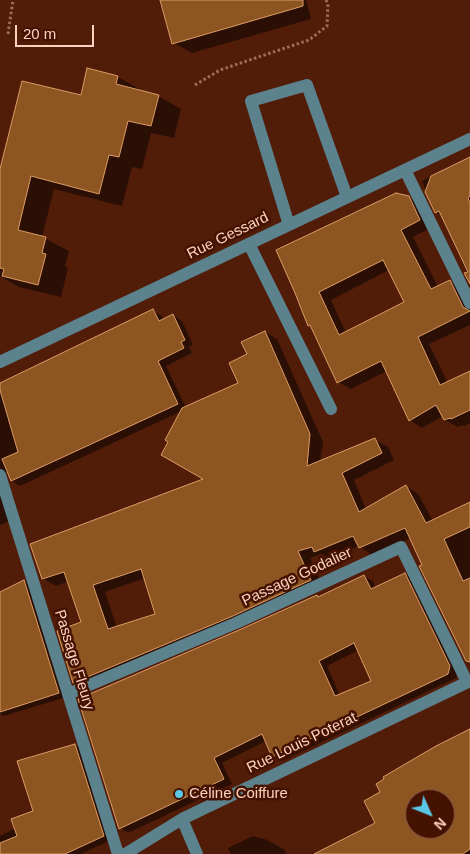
<!DOCTYPE html>
<html>
<head>
<meta charset="utf-8">
<style>
	body { margin:0 }
	#map { position:relative; width:470px; height:854px; overflow:hidden; background:#511d09; font-family:Arial,sans-serif }
	canvas { display:block }
	.north { position:absolute; left:405px; top:789px; width:50px; height:50px; box-sizing:border-box; background:#451200; border:1px solid #8e5e4e; border-radius:50%; rotate:134deg; font-size:14px; font-weight:700; line-height:20px; text-align:center; color:#fbd1c2 }
	.north::after { content:''; display:block; margin:auto; width:18px; height:22px; background:#5bc7e7; clip-path:polygon(50% 0,100% 100%,50% 72%,0 100%) }
	.scale { position:absolute; left:15px; top:25px; width:79px; height:22px; box-sizing:border-box; border:2px solid #fbd1c2; border-top:0; padding-left:6px; font-size:15px; line-height:18px; white-space:nowrap; color:#fbd1c2; -webkit-text-stroke:4px #451200; paint-order:stroke }
</style>
</head>
<body>
<div id="map">
<canvas width="470" height="854"></canvas>
<div class="north">N</div>
<div class="scale">20 m</div>
</div>
<script>
const ctx = document.querySelector('canvas').getContext('2d');
ctx.lineJoin = 'round';
function fill(path, color) { ctx.fillStyle = color; ctx.fill(path, 'evenodd'); }
const shape = rows => new Path2D(rows.map(r => 'M' + r).join(''));
function stroke(path, color, width, dash) { ctx.strokeStyle = color; ctx.lineWidth = width; ctx.lineCap = dash ? 'butt' : 'round'; ctx.setLineDash(dash || []); ctx.stroke(path); }
function label(font, color, halo, rows, align = 'center') {
  ctx.font = font + ' Arial,sans-serif'; ctx.lineWidth = 5; ctx.setLineDash([]); ctx.textBaseline = 'middle'; ctx.strokeStyle = halo; ctx.fillStyle = color; for (const [text, x, y, turn = 0] of rows) {
    ctx.save(); ctx.translate(x, y); ctx.rotate((+turn || 0) * Math.PI / 180); ctx.textAlign = isNaN(turn) ? turn : align; if (halo) ctx.strokeText(text, 0, 0); ctx.fillText(text, 0, 0); ctx.restore();
  }
}
const shadow = shape([
	[164,0,306,0,311,19,192,53,174,43],
	[118,77,141,90,140,92,158,96,181,109,174,138,151,133,142,169,132,167,122,206,54,189,42,237,69,251,65,266,68,268,61,297,19,287,0,276,0,168,82,97],
	[470,158,470,282,470,272,442,215,436,212,422,181],
	[408,197,421,205,432,227,413,237,438,287,450,282,462,289,470,304,470,325,429,344,448,383,470,373,470,423,464,426,462,425,458,427,445,420,443,416,422,428,410,420,387,371,351,389,338,382,312,327,309,325,296,292],
	[389,270,406,303,346,333,331,300],
	[153,311,162,316,164,320,173,315,182,321,193,345,189,347,192,353,166,366,186,408,239,384,249,355,265,332,277,339,323,442,320,462,375,440,388,447,394,460,354,480,366,509,406,486,418,494,433,521,470,503,470,662,467,660,411,538,372,555,359,546,328,558,322,554,310,558,323,587,87,689,74,682,83,622,69,581,56,586,43,578,205,479,182,411,20,486,12,481,8,472,6,472,1,478,12,520,0,525,0,391,3,383],
	[145,578,157,615,117,628,105,592],
	[405,574,413,579,458,671,456,678,282,761,273,756,266,741,222,763,232,784,128,833,120,828,240,632,317,596,320,597,364,576,373,581,376,588],
	[359,650,373,681,340,696,327,666],
	[24,581,31,585,66,697,4,716,0,714,0,593],
	[470,731,470,854,334,854,377,824,382,793],
	[415,799,445,799,445,829,415,829],
	[75,745,83,749,111,840,81,854,0,854,0,836,16,828,35,812],
	[253,836,265,839,285,850,286,854,231,854,228,848]
]);
const building = shape([
	[160,0,303,0,303,6,172,44,160,0],
	[87,68,118,76,116,84,159,95,151,126,128,121,119,157,109,155,99,194,31,176,18,230,46,237,42,253,46,254,38,285,2,276,4,269,0,268,0,169,22,81,81,95,87,68],
	[470,157,470,196,468,198,470,203,470,284,464,273,468,272,439,211,435,213,425,192,431,176,470,157],
	[396,193,409,196,420,220,401,230,431,289,450,280,463,307,470,311,418,337,440,385,470,371,470,410,451,419,450,418,444,420,436,405,409,421,381,361,337,383,310,325,308,326,295,293,276,250,396,193],
	[383,260,404,302,339,335,319,292,383,260],
	[153,309,159,321,173,314,185,340,181,342,184,348,158,361,178,404,11,481,2,459,18,452,0,390,0,383,153,309],
	[265,331,310,434,307,466,375,438,382,453,342,473,359,512,406,485,426,523,470,502,470,527,444,539,463,581,470,578,470,662,466,661,419,566,422,565,405,528,359,548,353,536,314,552,312,547,298,551,311,580,233,616,73,683,57,631,81,622,64,572,42,579,30,544,203,479,161,455,168,442,165,440,182,408,238,383,229,363,247,354,241,342,265,331],
	[141,569,155,614,108,629,93,585,141,569],
	[405,573,450,666,448,674,272,757,262,734,214,758,224,779,119,829,78,699,239,630,317,595,318,597,364,575,371,589,405,573],
	[354,643,371,681,335,696,319,661,354,643],
	[24,580,59,693,0,712,0,592,24,580],
	[470,729,470,849,463,854,314,854,375,823,364,801,380,792,376,784,384,779,383,777,436,746,470,729],
	[415,799,445,799,445,829,415,829,415,799],
	[75,744,104,836,65,854,0,854,0,843,17,836,11,819,33,811,17,761,75,744]
]);
const path = shape([
	[8,34,13,0],
	[195,85,220,70,309,40,327,26,328,4,326,0]
]);
const minor = shape([
	[405,170,470,303],
	[289,225,251,101,307,85,347,197],
	[249,244,331,409],
	[0,362,470,139],
	[0,475,118,854],
	[68,694,236,623,401,547,467,682],
	[182,819,197,854],
	[125,854,182,819,470,681]
]);
const markers = [
	[179,794,5,"#5bc7e7"]
];
const streetNames = [
	["Rue Gessard",228,236,-26],
	["Passage Godalier",297,577,-25],
	["Passage Fleury",74,660,73],
	["Rue Louis Poterat",302,743,-26]
];
const poiNames = [
	["Céline Coiffure",189,794]
];
fill(shadow, '#0007');
fill(building, '#8c5521');
stroke(building, '#dc9c67', 1);
stroke(path, '#9d6e5c', 3, [2.5, 2.5]);
stroke(minor, '#5c828e', 12);
for (const [x, y, r, color] of markers) { const dot = new Path2D(); dot.arc(x, y, r, 0, 2 * Math.PI); ctx.fillStyle = color; ctx.fill(dot); stroke(dot, '#451200', 2); }
label('15px', '#fbd1c2', '#451200', streetNames);
label('15px', '#fbd1c2', '#451200', poiNames, 'left');
</script>
</body>
</html>
